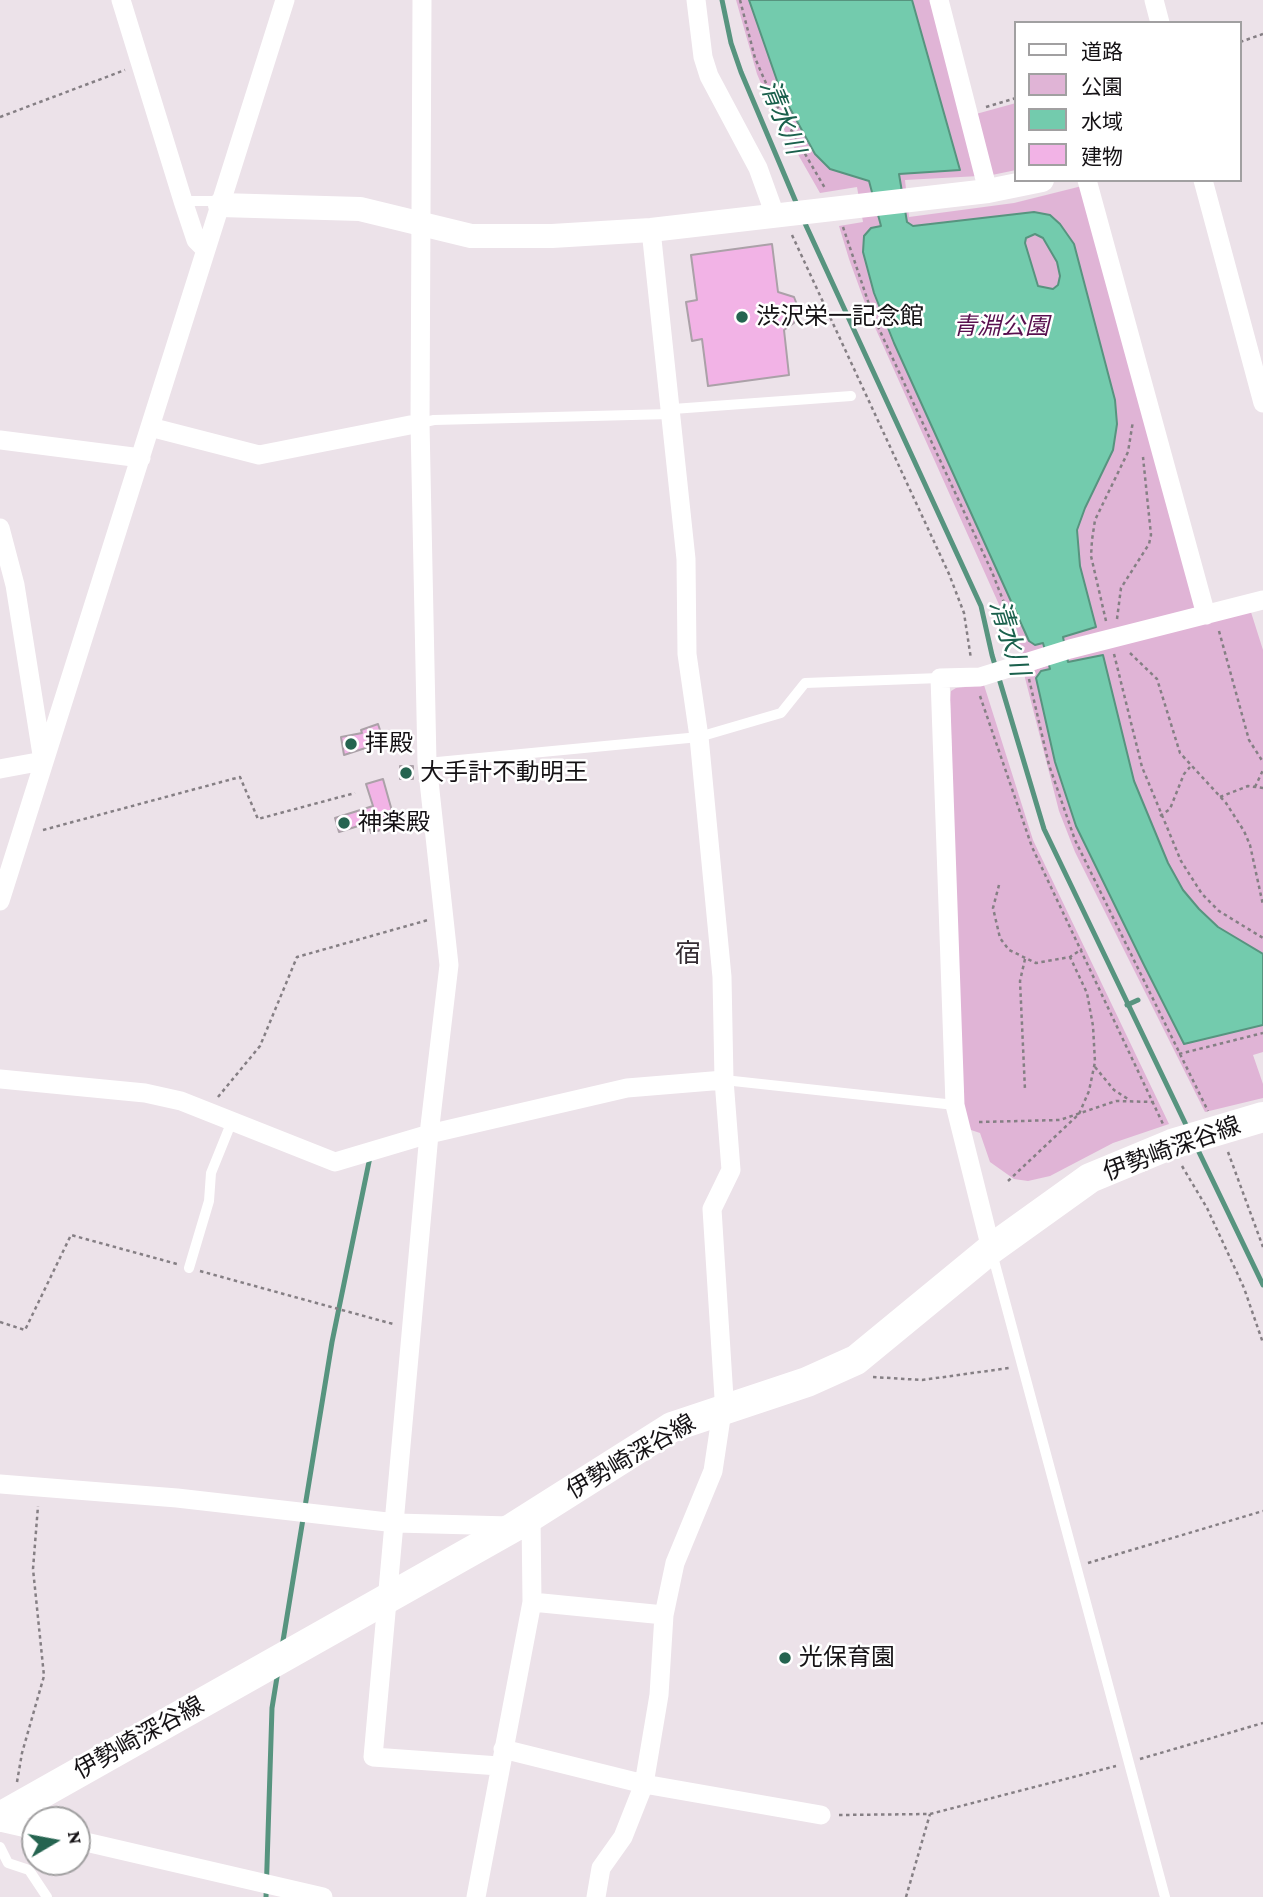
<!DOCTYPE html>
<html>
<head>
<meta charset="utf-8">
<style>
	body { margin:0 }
	#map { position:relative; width:1263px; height:1897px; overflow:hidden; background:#ece2e9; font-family:"Crimson Pro","Noto Sans JP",serif }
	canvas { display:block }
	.legend { position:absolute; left:1014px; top:21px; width:228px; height:161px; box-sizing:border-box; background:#fff; border:2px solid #a1a0a1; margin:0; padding:9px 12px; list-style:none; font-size:21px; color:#151215 }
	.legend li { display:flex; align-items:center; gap:14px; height:35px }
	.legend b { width:35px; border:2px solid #a1a0a1 }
	.north { position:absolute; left:21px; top:1806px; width:70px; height:70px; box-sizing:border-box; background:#fff; border:2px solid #a1a0a1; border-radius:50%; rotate:80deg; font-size:19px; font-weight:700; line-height:28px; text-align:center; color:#151215 }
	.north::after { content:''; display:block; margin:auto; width:24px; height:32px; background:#256450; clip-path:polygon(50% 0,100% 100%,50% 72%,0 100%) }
</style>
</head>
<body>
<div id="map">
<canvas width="1263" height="1897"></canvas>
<ul class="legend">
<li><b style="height:9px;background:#fff"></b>道路</li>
<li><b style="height:19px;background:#e0b4d6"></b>公園</li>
<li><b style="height:19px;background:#73cbad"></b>水域</li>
<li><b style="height:19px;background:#f2b3e6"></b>建物</li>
</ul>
<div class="north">N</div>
</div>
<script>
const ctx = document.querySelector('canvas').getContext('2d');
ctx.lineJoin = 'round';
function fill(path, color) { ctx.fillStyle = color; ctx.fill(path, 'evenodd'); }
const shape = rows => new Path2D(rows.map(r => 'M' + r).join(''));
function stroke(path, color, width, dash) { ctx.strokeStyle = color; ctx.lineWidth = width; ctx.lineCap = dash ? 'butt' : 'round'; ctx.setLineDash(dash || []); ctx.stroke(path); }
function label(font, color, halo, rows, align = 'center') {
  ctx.font = font + ' "Crimson Pro","Noto Sans JP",serif'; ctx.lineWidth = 5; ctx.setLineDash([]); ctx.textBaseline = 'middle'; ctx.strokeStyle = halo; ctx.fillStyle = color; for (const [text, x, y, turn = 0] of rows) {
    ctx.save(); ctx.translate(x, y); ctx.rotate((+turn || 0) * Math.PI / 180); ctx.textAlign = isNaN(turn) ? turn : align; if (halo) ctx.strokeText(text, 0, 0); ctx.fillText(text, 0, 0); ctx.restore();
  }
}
const green = shape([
	[736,0,932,0,979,176,905,180,909,217,1014,203,1082,186,1195,608,1022,656,869,314,849,259,839,226,863,222,857,187,820,193,771,107,757,74],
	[1016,103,1016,170,992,175,976,114],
	[1250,609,1263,650,1263,1052,1253,1055,1263,1084,1263,1098,1205,1112,1075,852,1059,811,1024,674,1073,656],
	[984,685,1033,840,1169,1124,1113,1143,1050,1176,1028,1181,1014,1179,990,1162,980,1133,968,1129,962,1103,950,700,951,691,956,688]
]);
const water = shape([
	[749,0,912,0,960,170,899,174,907,222,913,226,1034,212,1050,215,1060,224,1074,244,1115,400,1117,424,1113,450,1085,508,1077,530,1080,566,1096,627,1063,637,1068,662,1103,655,1134,781,1168,863,1183,890,1199,909,1218,927,1263,954,1263,1025,1184,1044,1144,965,1076,826,1055,762,1036,678,1041,671,1050,669,1043,643,1035,645,1029,641,894,343,874,293,863,252,864,236,871,228,881,226,869,181,830,169,815,154,781,92,749,0],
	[1035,234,1043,238,1057,262,1060,276,1058,285,1053,289,1038,286,1025,243,1026,238,1035,234]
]);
const stream = shape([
	[722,0,731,43,741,72,798,207],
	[803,219,981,606,992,655,1044,829,1188,1129],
	[1127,1005,1138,1000],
	[1197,1148,1263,1285],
	[282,1647,332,1342,370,1157],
	[266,1897,272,1708,278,1671]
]);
const building = shape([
	[772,244,778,292,794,297,799,310,794,323,784,330,789,375,708,386,702,339,692,341,686,302,697,300,691,255,772,244],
	[378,724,384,742,344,755,341,737,362,733,361,730,378,724],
	[400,766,413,766,413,779,400,779,400,766],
	[383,779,392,811,396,810,400,824,371,833,368,823,339,832,335,818,373,806,366,784,383,779]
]);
const path = shape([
	[740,0,755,58,772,97,826,190],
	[1240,42,1263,34],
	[986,107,1016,98],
	[0,117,125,70],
	[843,227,873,316,992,572,1021,646],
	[792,235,949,574,964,613,971,659],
	[1117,619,1121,588,1149,544,1151,535,1143,457],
	[1106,621,1091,556,1092,540,1095,520,1128,452,1133,421],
	[1219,631,1249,740,1263,762],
	[1130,653,1157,679,1180,753,1226,803,1244,831,1250,845,1263,905],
	[1114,654,1142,767,1181,861,1202,894,1219,911,1263,938],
	[1029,679,1049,765,1075,840,1208,1111],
	[980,696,1032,847,1163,1124],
	[1255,787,1263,770],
	[1220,797,1248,786,1263,788],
	[1160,816,1170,809,1184,774,1190,767],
	[43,830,240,777,258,819,355,793],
	[999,885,993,908,1000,938,1009,950,1036,963,1070,957,1082,949],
	[1025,959,1020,981,1025,1090],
	[1179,1054,1263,1033],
	[1095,1067,1114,1090,1128,1099],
	[218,1097,260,1046,297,957,428,920],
	[979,1122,1060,1120,1116,1101,1154,1102],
	[1228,1152,1263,1247],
	[1182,1166,1207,1208,1244,1288,1263,1343],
	[1008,1181,1079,1114,1089,1091,1095,1062,1093,1026,1087,993,1070,957],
	[200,1271,393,1324],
	[0,1322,25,1330,71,1235,177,1264],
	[873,1377,922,1380,1009,1368],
	[1088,1563,1263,1511],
	[1140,1759,1263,1723],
	[17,1782,22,1753,44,1676,33,1569,38,1506],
	[839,1815,930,1814,1116,1766],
	[906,1897,930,1814]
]);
const service = shape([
	[183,201,212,201,219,205],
	[673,409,851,396],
	[420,423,434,420,671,414],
	[427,763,699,737,781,713,805,683,940,678],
	[724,1080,955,1105],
	[992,1253,1165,1897],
	[189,1268,209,1201,211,1173,232,1121],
	[0,1847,8,1863,29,1870,47,1897]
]);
const minor = shape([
	[121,0,183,201,196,240,205,249],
	[422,0,420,423,427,763,449,965,429,1134,373,1757,499,1766],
	[696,0,703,57,709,76,758,168,775,215],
	[939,0,988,191],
	[1154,0,1160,23],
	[1087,180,1206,615],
	[1203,180,1263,403],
	[150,427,259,455,420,423],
	[0,440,141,458],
	[0,528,15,585,43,761,0,769],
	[0,901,285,0],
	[0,1079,145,1093,181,1101,335,1162,429,1134,627,1088,724,1080],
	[991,1249,955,1105,940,678,980,677,1070,649,1263,600],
	[0,1484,177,1498,396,1523,510,1526],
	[532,1602,664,1615],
	[503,1749,644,1784,821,1815],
	[0,1822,35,1830],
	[77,1840,323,1897],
	[476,1897,532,1602,531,1516],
	[596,1897,601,1868,623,1837,644,1784,659,1695,664,1615,675,1563,713,1471,724,1398,712,1209,731,1170,724,1080,722,977,699,737,687,654,686,559,651,230]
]);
const tertiary = shape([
	[220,205,360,209,471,236,552,236,651,230,988,191,1042,180]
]);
const primary = shape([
	[0,1817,514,1527,672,1427,807,1382,856,1360,991,1249,1090,1178,1172,1144,1263,1117]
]);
const markers = [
	[742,317,7,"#256450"],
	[351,744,7,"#256450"],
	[406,773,7,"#256450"],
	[344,823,7,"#256450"],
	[785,1658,7,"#256450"]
];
const poiNames = [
	["渋沢栄一記念館",756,317],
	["拝殿",365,744],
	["大手計不動明王",420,773],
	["神楽殿",358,823],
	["光保育園",799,1658]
];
const parkNames = [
	["青淵公園",1001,327]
];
const streetNames = [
	["伊勢崎深谷線",1172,1149,-20],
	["伊勢崎深谷線",631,1457,-30],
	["伊勢崎深谷線",139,1738,-29]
];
const waterNames = [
	["清水川",782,117,68],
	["清水川",1009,638,73]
];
const neighbourhoodNames = [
	["宿",688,954]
];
fill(green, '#e0b4d6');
fill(water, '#73cbad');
stroke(water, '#57947f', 2);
stroke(stream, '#57947f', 5);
fill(building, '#f2b3e6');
stroke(building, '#aba1a8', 2);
stroke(path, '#857f84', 2.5, [3.5, 3.5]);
stroke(service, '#fff', 10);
stroke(minor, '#fff', 19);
stroke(tertiary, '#fff', 24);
stroke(primary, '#fff', 30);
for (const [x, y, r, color] of markers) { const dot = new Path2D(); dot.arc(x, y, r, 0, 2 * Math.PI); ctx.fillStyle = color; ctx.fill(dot); stroke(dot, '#fff', 2.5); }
label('24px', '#151215', '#fff', poiNames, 'left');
label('italic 24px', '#58104f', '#fff', parkNames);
label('24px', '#151215', '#fff', streetNames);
label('italic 26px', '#1a604c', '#fff', waterNames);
label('26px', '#342d33', '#fff', neighbourhoodNames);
</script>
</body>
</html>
